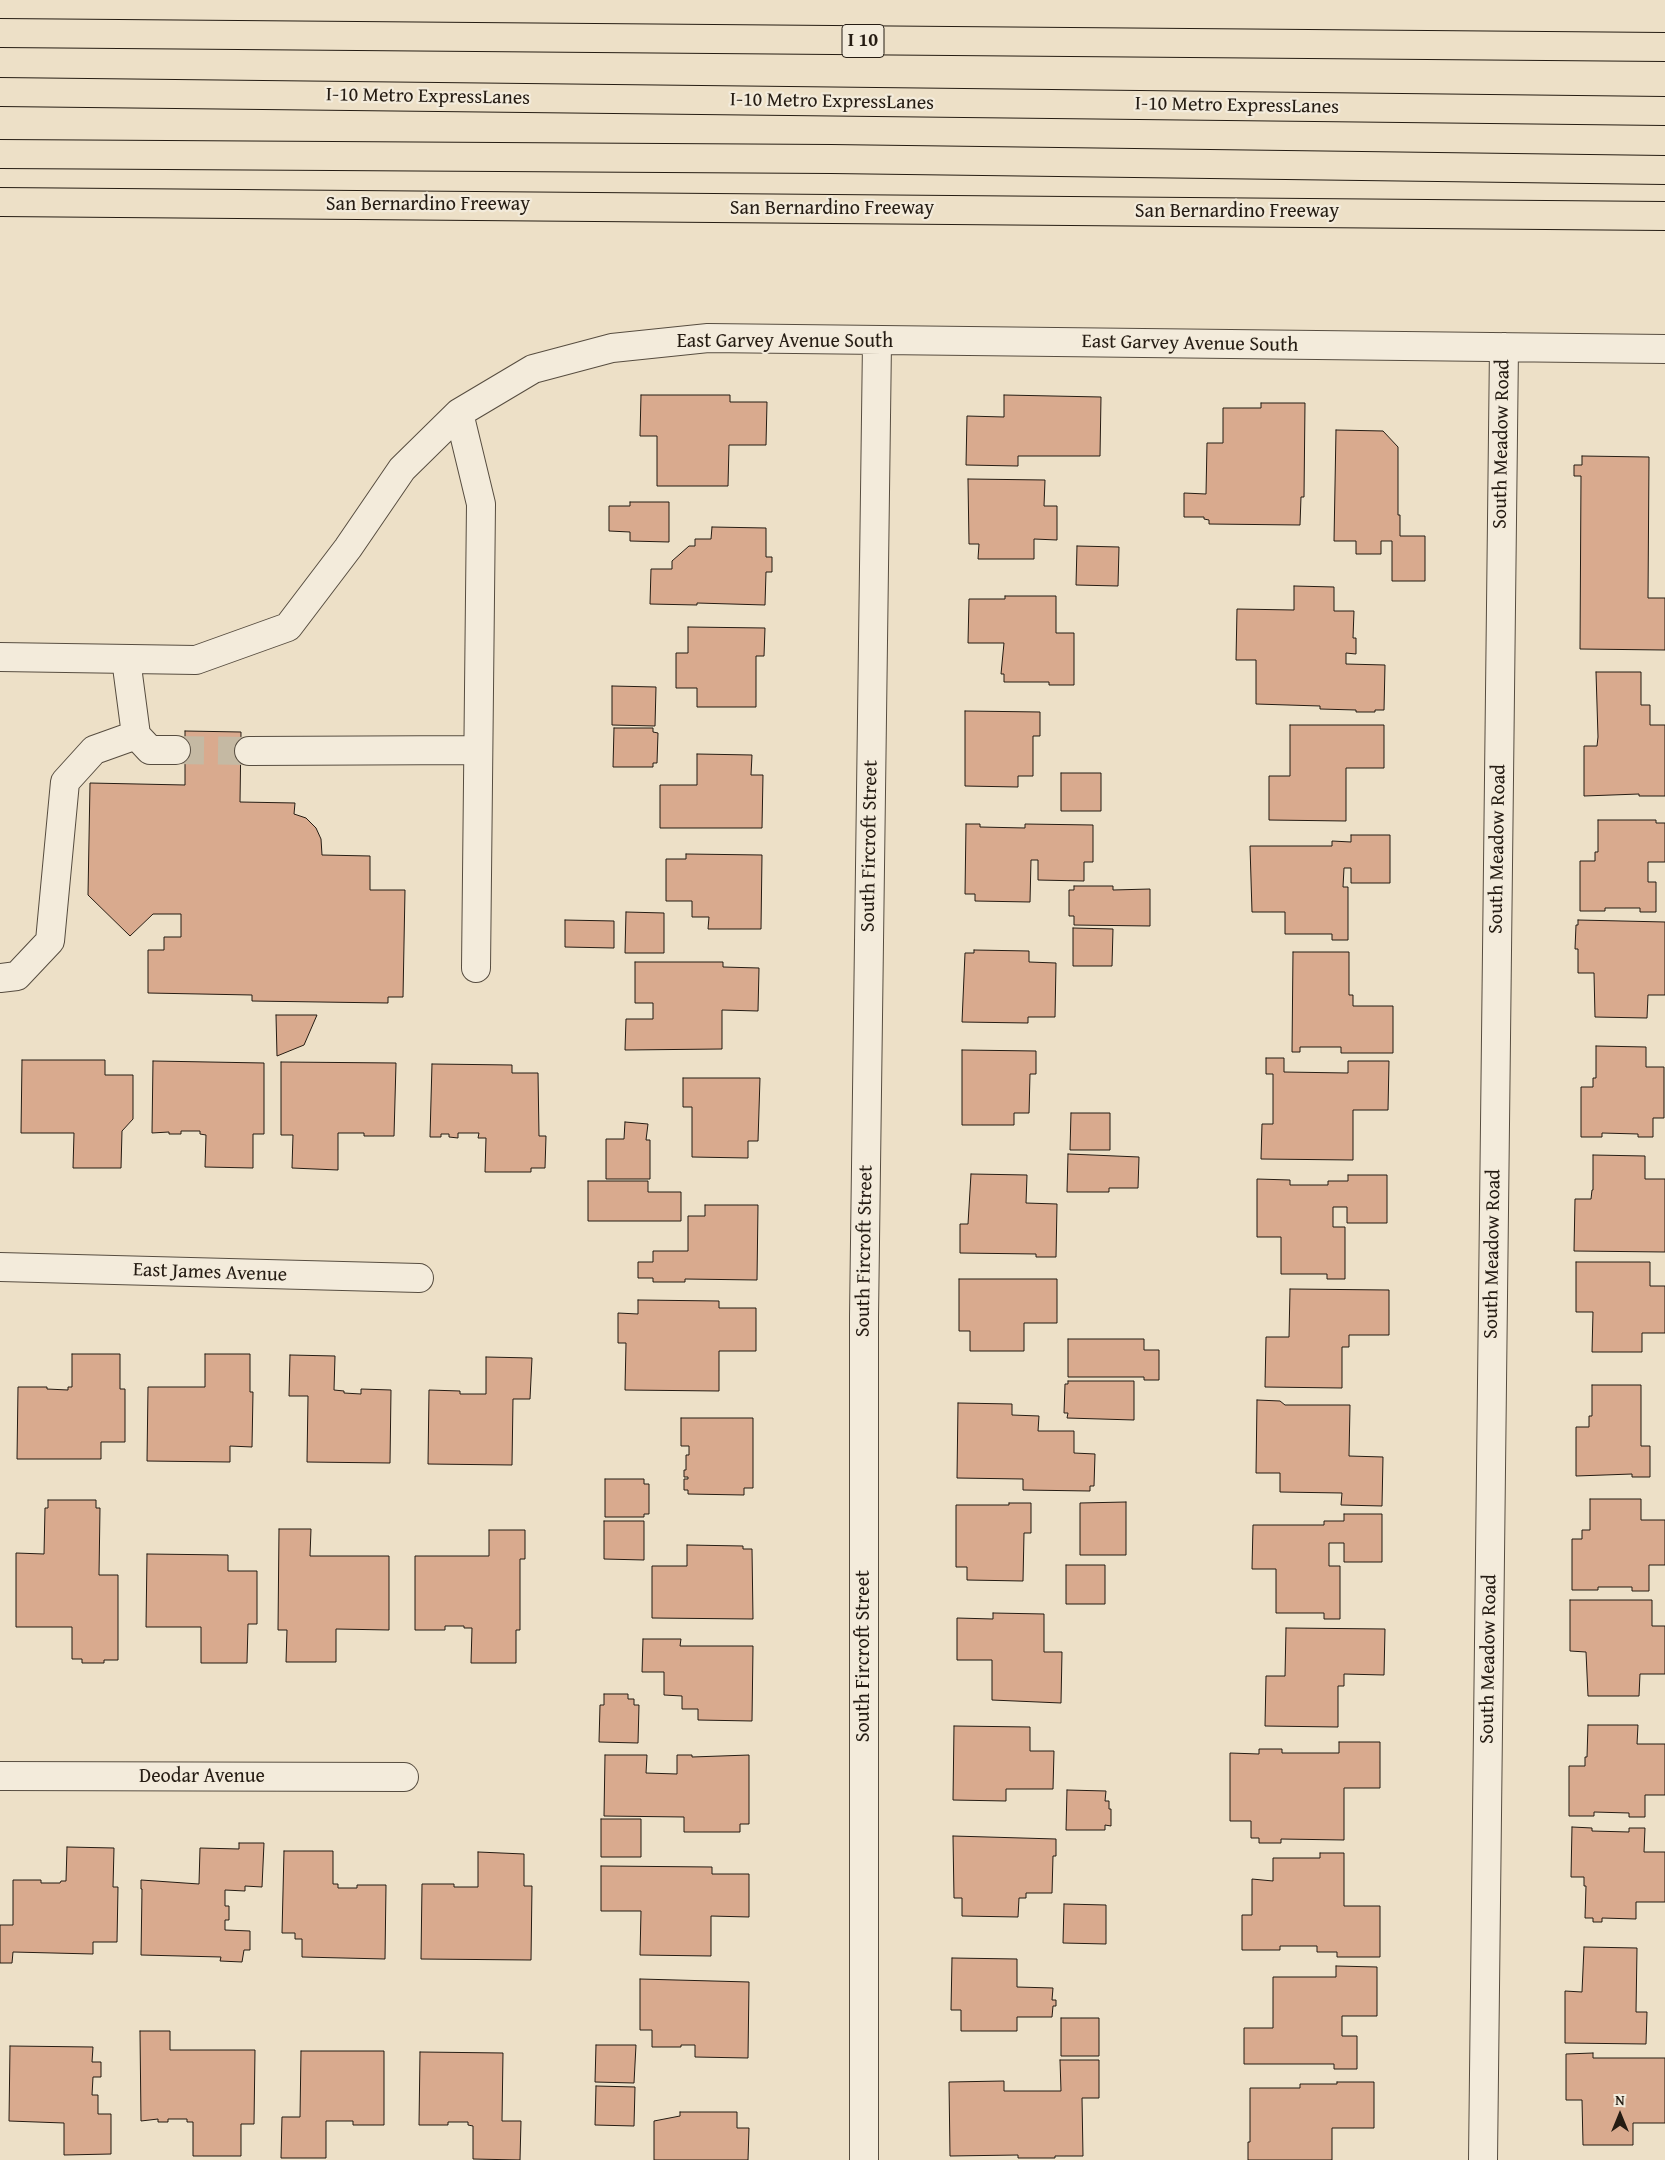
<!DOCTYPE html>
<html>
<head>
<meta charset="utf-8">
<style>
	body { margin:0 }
	#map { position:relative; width:1665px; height:2160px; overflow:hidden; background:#ede0c7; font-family:"Gentium Book Plus",serif }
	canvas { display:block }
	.north { position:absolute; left:1595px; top:2090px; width:50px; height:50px; -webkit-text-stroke:4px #f3ebdb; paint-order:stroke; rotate:0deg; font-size:14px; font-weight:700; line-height:20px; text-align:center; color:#251c13 }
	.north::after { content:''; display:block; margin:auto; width:18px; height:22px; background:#251c13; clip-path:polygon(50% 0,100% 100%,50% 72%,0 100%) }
</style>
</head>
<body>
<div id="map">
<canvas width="1665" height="2160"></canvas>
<div class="north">N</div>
</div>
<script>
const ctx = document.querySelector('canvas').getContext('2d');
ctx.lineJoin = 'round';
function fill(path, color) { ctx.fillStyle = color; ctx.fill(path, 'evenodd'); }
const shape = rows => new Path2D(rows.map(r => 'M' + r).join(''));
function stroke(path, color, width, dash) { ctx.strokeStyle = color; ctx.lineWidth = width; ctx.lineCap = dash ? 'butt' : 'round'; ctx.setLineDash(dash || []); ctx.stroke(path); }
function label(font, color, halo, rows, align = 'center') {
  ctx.font = font + ' "Gentium Book Plus",serif'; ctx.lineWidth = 4.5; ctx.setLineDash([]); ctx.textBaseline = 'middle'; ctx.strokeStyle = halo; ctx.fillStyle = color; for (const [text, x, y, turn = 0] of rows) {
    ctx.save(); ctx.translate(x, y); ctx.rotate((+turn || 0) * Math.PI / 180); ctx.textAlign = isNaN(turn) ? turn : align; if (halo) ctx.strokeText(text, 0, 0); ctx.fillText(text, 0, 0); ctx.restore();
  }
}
const building = shape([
	[641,395,730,395,730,402,767,402,766,445,729,445,728,486,657,486,657,436,640,436,641,395],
	[1004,395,1101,397,1100,456,1018,456,1018,466,966,465,967,416,1004,417,1004,395],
	[1261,403,1305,403,1304,497,1301,497,1300,525,1209,524,1209,520,1204,519,1204,517,1184,517,1184,493,1206,494,1207,443,1223,443,1223,408,1261,408,1261,403],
	[1336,430,1383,431,1398,447,1398,515,1400,515,1400,536,1425,536,1425,581,1392,581,1392,541,1381,541,1381,554,1356,554,1356,541,1334,541,1336,430],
	[1582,456,1649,457,1648,598,1665,598,1665,650,1580,649,1581,476,1574,476,1574,465,1582,465,1582,456],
	[968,479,1045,480,1044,506,1057,506,1057,540,1034,539,1034,559,978,559,979,544,969,544,968,479],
	[630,502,669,502,669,542,630,541,630,532,609,531,609,506,630,506,630,502],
	[712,527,766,528,766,557,772,557,772,572,766,572,765,605,697,603,697,605,650,604,651,569,672,569,672,561,689,546,695,546,695,539,711,539,712,527],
	[1077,546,1119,547,1118,586,1076,585,1077,546],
	[1294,586,1334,587,1334,611,1354,611,1353,638,1356,638,1356,654,1346,653,1346,664,1385,665,1384,710,1375,710,1375,712,1356,712,1356,710,1320,709,1320,706,1256,704,1256,660,1236,660,1237,609,1294,610,1294,586],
	[1005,596,1056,596,1056,633,1074,633,1074,685,1049,685,1049,682,1004,682,1004,674,1001,674,1004,643,968,643,969,599,1005,599,1005,596],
	[688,627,765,628,764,656,756,656,756,707,697,707,697,688,676,688,676,653,688,653,688,627],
	[1596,672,1641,672,1641,705,1650,705,1650,725,1665,725,1665,796,1639,796,1639,794,1584,796,1584,746,1597,746,1598,737,1596,672],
	[612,686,656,687,655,726,612,725,612,686],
	[965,711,1040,712,1040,736,1033,736,1033,776,1018,776,1018,787,965,786,965,711],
	[1290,725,1384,725,1384,768,1346,768,1346,821,1269,820,1269,776,1290,776,1290,725],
	[614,728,653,728,653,732,658,733,657,763,653,763,653,767,613,767,614,728],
	[185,731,241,732,240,802,295,803,294,814,306,818,316,828,321,839,322,855,370,856,370,890,405,890,403,997,388,997,388,1003,252,1001,252,995,148,993,148,950,164,950,164,937,181,937,181,914,153,914,130,936,88,895,90,783,185,785,185,731],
	[697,754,752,755,751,775,763,775,762,828,660,828,660,785,697,785,697,754],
	[1061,773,1101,773,1101,811,1061,811,1061,773],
	[1598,820,1656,820,1656,823,1665,823,1665,862,1648,862,1648,882,1656,882,1656,912,1640,912,1640,908,1605,908,1605,911,1580,911,1580,861,1595,861,1595,852,1598,852,1598,820],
	[966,824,980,824,980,827,1025,828,1025,824,1093,825,1093,862,1084,862,1084,881,1038,880,1038,860,1031,860,1030,902,975,901,975,894,965,894,966,824],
	[1351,835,1390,835,1390,883,1351,883,1351,868,1344,868,1343,887,1348,887,1348,940,1332,940,1332,934,1285,934,1285,912,1252,912,1250,846,1332,846,1332,841,1351,842,1351,835],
	[686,854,762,855,761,929,708,929,709,917,692,917,692,901,666,901,666,859,686,859,686,854],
	[1074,886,1113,886,1113,890,1150,889,1150,926,1074,925,1074,916,1069,916,1069,890,1074,890,1074,886],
	[626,912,664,913,664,953,625,953,626,912],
	[565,920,614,921,614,948,565,947,565,920],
	[1578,920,1665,922,1665,995,1648,995,1647,1018,1595,1017,1594,973,1578,973,1578,949,1575,949,1576,925,1578,925,1578,920],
	[1073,928,1113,929,1112,966,1073,966,1073,928],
	[974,950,1029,951,1029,962,1056,963,1055,1017,1028,1017,1028,1023,962,1022,965,953,974,953,974,950],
	[1293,952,1349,952,1349,995,1353,995,1353,1006,1393,1006,1393,1053,1341,1053,1341,1047,1300,1047,1300,1052,1292,1052,1293,952],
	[635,962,723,962,723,967,759,968,758,1011,722,1010,722,1049,625,1050,626,1019,653,1019,653,1003,635,1003,635,962],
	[276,1015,317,1015,304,1045,277,1056,276,1015],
	[1596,1046,1646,1047,1646,1067,1664,1067,1664,1118,1653,1118,1653,1137,1638,1137,1638,1134,1602,1133,1602,1137,1581,1137,1581,1087,1593,1087,1593,1078,1596,1078,1596,1046],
	[962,1050,1036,1051,1036,1074,1030,1074,1029,1113,1014,1113,1014,1125,962,1125,962,1050],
	[1266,1058,1284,1058,1284,1072,1348,1073,1348,1061,1389,1061,1388,1110,1353,1110,1353,1160,1261,1159,1262,1124,1273,1124,1273,1074,1266,1074,1266,1058],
	[22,1060,105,1060,105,1075,133,1075,133,1119,122,1131,121,1168,73,1168,74,1133,21,1133,22,1060],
	[153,1061,264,1063,264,1134,253,1134,253,1168,205,1167,206,1135,200,1134,200,1131,181,1131,181,1134,169,1134,169,1132,152,1133,153,1061],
	[281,1062,396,1063,394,1136,364,1136,364,1133,338,1133,338,1170,292,1168,293,1135,281,1135,281,1062],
	[432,1064,512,1065,512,1073,538,1073,539,1136,546,1136,545,1168,531,1168,531,1172,485,1172,486,1138,478,1138,479,1133,458,1133,458,1138,449,1137,449,1134,441,1134,441,1137,430,1137,432,1064],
	[683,1078,760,1078,758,1141,748,1141,748,1158,692,1157,692,1107,683,1107,683,1078],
	[1071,1113,1110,1113,1110,1150,1070,1150,1071,1113],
	[625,1122,648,1124,646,1140,650,1140,650,1179,606,1179,606,1139,624,1139,625,1122],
	[1068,1154,1139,1157,1138,1188,1109,1188,1109,1192,1067,1192,1068,1154],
	[1593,1155,1645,1156,1645,1179,1665,1179,1665,1252,1574,1251,1575,1199,1591,1199,1592,1190,1593,1190,1593,1155],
	[971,1174,1027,1175,1026,1203,1057,1204,1056,1257,1036,1257,1036,1254,960,1253,960,1224,968,1224,971,1174],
	[1348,1175,1387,1175,1387,1223,1347,1223,1347,1207,1333,1207,1333,1227,1345,1227,1345,1279,1327,1279,1327,1274,1281,1274,1281,1237,1257,1237,1257,1179,1290,1180,1290,1185,1328,1185,1328,1181,1348,1181,1348,1175],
	[588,1181,648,1181,648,1192,681,1192,681,1221,588,1221,588,1181],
	[705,1205,758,1205,757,1280,685,1279,685,1282,653,1282,653,1278,638,1278,638,1262,653,1262,653,1251,688,1251,688,1216,705,1216,705,1205],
	[1576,1262,1650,1262,1650,1286,1665,1286,1665,1333,1642,1333,1642,1352,1592,1352,1593,1312,1576,1312,1576,1262],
	[959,1279,1057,1279,1057,1323,1024,1323,1024,1351,970,1351,970,1331,959,1331,959,1279],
	[1290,1289,1389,1290,1389,1335,1349,1335,1349,1347,1342,1347,1342,1388,1265,1387,1266,1337,1289,1337,1290,1289],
	[638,1300,719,1301,719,1308,756,1308,756,1351,719,1351,719,1391,625,1390,626,1343,618,1343,618,1313,638,1314,638,1300],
	[1068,1339,1144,1339,1144,1350,1159,1350,1159,1380,1144,1380,1144,1377,1068,1377,1068,1339],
	[72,1354,120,1354,120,1389,125,1389,125,1442,101,1442,101,1459,17,1459,18,1387,47,1387,47,1389,68,1390,68,1387,72,1387,72,1354],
	[205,1354,250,1354,250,1392,253,1392,252,1447,230,1446,230,1462,147,1461,148,1387,205,1387,205,1354],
	[290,1355,335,1356,334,1390,344,1391,344,1393,361,1394,361,1389,391,1390,390,1463,307,1462,308,1396,289,1396,290,1355],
	[486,1357,532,1358,530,1399,513,1399,512,1465,428,1464,429,1390,460,1391,460,1394,486,1394,486,1357],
	[1068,1381,1134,1381,1134,1420,1067,1418,1068,1413,1064,1413,1065,1384,1068,1384,1068,1381],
	[1592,1385,1641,1385,1641,1446,1650,1446,1650,1477,1632,1477,1632,1474,1576,1476,1576,1427,1589,1427,1589,1416,1592,1416,1592,1385],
	[1257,1400,1280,1401,1285,1405,1350,1405,1349,1456,1383,1457,1382,1506,1341,1505,1342,1493,1280,1492,1280,1473,1256,1473,1257,1400],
	[958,1403,1012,1404,1012,1415,1039,1416,1038,1431,1074,1431,1074,1453,1095,1454,1094,1486,1090,1486,1090,1491,1023,1490,1023,1479,957,1478,958,1403],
	[681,1418,753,1418,753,1488,744,1488,744,1495,688,1494,688,1490,684,1490,684,1479,688,1479,688,1477,684,1477,684,1470,686,1470,686,1455,689,1455,689,1446,681,1446,681,1418],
	[605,1479,644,1479,644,1484,649,1484,649,1514,644,1514,644,1517,605,1517,605,1479],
	[1590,1499,1641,1499,1641,1520,1665,1520,1665,1565,1649,1565,1649,1591,1632,1591,1632,1587,1598,1587,1598,1590,1572,1590,1572,1539,1582,1539,1582,1530,1590,1530,1590,1499],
	[48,1500,96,1500,96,1508,100,1508,99,1575,118,1575,118,1660,104,1660,104,1663,82,1663,82,1659,72,1659,72,1627,16,1627,16,1553,44,1554,45,1508,48,1508,48,1500],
	[1126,1502,1126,1555,1080,1555,1080,1503,1126,1502],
	[1009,1503,1031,1503,1031,1533,1024,1533,1023,1581,967,1580,967,1567,956,1567,956,1505,1009,1505,1009,1503],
	[1344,1514,1382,1514,1382,1562,1344,1562,1344,1543,1329,1543,1329,1566,1340,1566,1340,1619,1324,1619,1324,1613,1276,1613,1276,1569,1252,1569,1253,1525,1324,1525,1324,1521,1344,1521,1344,1514],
	[604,1521,644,1521,644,1560,604,1559,604,1521],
	[279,1529,311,1529,310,1556,389,1556,389,1630,336,1629,336,1662,286,1662,287,1630,278,1630,279,1529],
	[489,1530,525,1530,525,1559,520,1559,520,1630,516,1630,516,1663,471,1663,472,1628,464,1628,464,1626,445,1626,445,1630,415,1630,415,1556,489,1556,489,1530],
	[687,1545,743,1546,743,1549,752,1549,753,1619,652,1618,652,1566,687,1566,687,1545],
	[147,1554,228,1555,228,1571,257,1571,257,1624,248,1624,247,1663,201,1663,201,1627,146,1627,147,1554],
	[1066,1565,1105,1565,1105,1604,1066,1604,1066,1565],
	[1570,1600,1652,1600,1652,1626,1665,1626,1665,1674,1640,1674,1639,1696,1588,1696,1586,1652,1570,1651,1570,1600],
	[993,1613,1044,1614,1044,1652,1062,1652,1061,1703,992,1700,992,1660,957,1660,957,1618,993,1619,993,1613],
	[1286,1628,1385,1629,1384,1675,1344,1674,1344,1686,1338,1686,1338,1727,1265,1726,1266,1676,1285,1676,1286,1628],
	[643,1639,681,1639,680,1646,753,1646,752,1721,698,1720,698,1709,682,1709,682,1696,664,1695,664,1672,642,1672,643,1639],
	[604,1694,628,1694,628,1699,634,1699,634,1705,639,1705,638,1743,599,1742,600,1705,604,1705,604,1694],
	[1588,1725,1638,1725,1637,1744,1665,1744,1665,1795,1645,1795,1645,1817,1629,1817,1629,1813,1594,1812,1594,1816,1569,1816,1569,1766,1585,1766,1585,1757,1587,1757,1588,1725],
	[954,1726,1030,1727,1030,1751,1054,1751,1053,1789,1006,1789,1006,1801,953,1800,954,1726],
	[1339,1742,1380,1742,1380,1788,1344,1788,1344,1840,1281,1839,1281,1843,1259,1843,1259,1838,1251,1838,1251,1821,1230,1821,1230,1753,1259,1754,1259,1749,1282,1749,1282,1753,1339,1753,1339,1742],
	[605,1755,647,1755,646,1773,677,1774,677,1755,692,1755,692,1757,749,1755,749,1824,740,1824,740,1832,684,1832,684,1817,604,1816,605,1755],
	[1067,1790,1106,1791,1105,1801,1109,1801,1109,1809,1111,1809,1111,1826,1105,1825,1105,1830,1066,1830,1067,1790],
	[601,1819,641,1819,641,1857,601,1857,601,1819],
	[1572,1827,1592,1828,1592,1831,1629,1832,1629,1828,1645,1828,1644,1852,1665,1852,1665,1902,1636,1902,1636,1919,1602,1918,1602,1922,1593,1922,1593,1918,1585,1918,1586,1886,1584,1886,1584,1877,1571,1877,1572,1827],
	[953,1836,1056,1839,1056,1856,1053,1856,1052,1893,1026,1893,1026,1898,1019,1898,1018,1917,962,1916,962,1898,954,1898,953,1836],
	[239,1843,264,1843,262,1887,245,1886,245,1891,225,1890,225,1906,229,1906,229,1920,225,1920,225,1930,250,1931,250,1950,244,1950,242,1962,220,1961,221,1957,141,1955,142,1889,141,1889,141,1880,199,1884,200,1848,239,1849,239,1843],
	[67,1847,114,1848,113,1887,118,1887,117,1942,93,1942,93,1954,13,1952,12,1963,0,1963,0,1925,13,1925,13,1880,41,1880,41,1883,60,1883,61,1881,66,1881,67,1847],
	[284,1851,333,1851,333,1884,338,1884,338,1888,357,1888,357,1885,386,1885,385,1959,302,1957,302,1939,295,1939,295,1933,282,1933,284,1851],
	[478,1852,524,1854,524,1886,532,1886,531,1960,421,1959,422,1884,454,1884,454,1887,478,1887,478,1852],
	[1320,1853,1344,1853,1344,1906,1380,1906,1380,1957,1337,1957,1337,1952,1317,1952,1317,1946,1280,1946,1280,1950,1242,1950,1242,1915,1252,1915,1252,1879,1273,1881,1273,1858,1320,1858,1320,1853],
	[601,1866,712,1867,712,1874,749,1874,749,1917,711,1916,711,1956,640,1955,641,1911,601,1911,601,1866],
	[1064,1904,1106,1905,1106,1944,1063,1943,1064,1904],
	[1584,1947,1637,1948,1636,2012,1647,2012,1646,2044,1565,2043,1565,1991,1582,1992,1584,1947],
	[952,1958,1017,1959,1017,1987,1053,1988,1052,2000,1056,2000,1056,2006,1053,2006,1052,2017,1017,2017,1017,2031,961,2031,961,2010,951,2010,952,1958],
	[1336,1966,1377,1967,1377,2016,1342,2016,1342,2036,1357,2036,1357,2069,1334,2069,1334,2064,1244,2064,1244,2028,1273,2028,1273,1977,1336,1977,1336,1966],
	[640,1979,749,1982,748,2058,695,2057,695,2045,681,2045,681,2047,652,2047,652,2030,640,2030,640,1979],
	[1061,2018,1099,2018,1099,2056,1061,2056,1061,2018],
	[140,2031,170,2031,170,2050,255,2050,254,2124,241,2124,241,2156,193,2156,193,2122,187,2122,187,2119,168,2119,168,2122,158,2122,158,2119,141,2121,140,2031],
	[596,2045,636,2045,634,2083,595,2082,596,2045],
	[10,2046,93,2047,92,2062,101,2062,101,2077,93,2077,92,2095,98,2095,98,2114,111,2114,111,2154,64,2155,64,2123,9,2121,10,2046],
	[301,2051,384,2051,384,2125,353,2125,353,2121,326,2121,326,2158,281,2158,282,2117,300,2117,301,2051],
	[420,2052,503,2053,502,2121,521,2121,520,2160,473,2159,473,2126,468,2125,468,2122,448,2122,448,2125,419,2125,420,2052],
	[1593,2053,1593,2058,1665,2058,1665,2123,1633,2123,1633,2145,1583,2145,1582,2100,1566,2100,1566,2054,1593,2053],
	[1060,2060,1099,2060,1099,2098,1082,2098,1083,2156,1055,2156,1055,2158,1018,2158,1018,2155,950,2156,949,2082,1004,2081,1004,2091,1061,2091,1060,2060],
	[1337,2082,1374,2082,1374,2128,1332,2128,1332,2160,1248,2160,1248,2142,1250,2142,1250,2088,1300,2088,1300,2084,1337,2084,1337,2082],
	[596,2086,635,2087,634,2126,595,2125,596,2086],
	[680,2112,737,2112,737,2128,749,2128,748,2160,654,2160,654,2121,680,2116,680,2112]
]);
const minorTunnel = shape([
	[176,750,249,751]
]);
const minor = shape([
	[459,413,481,504,476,968],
	[0,657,196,660,288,627,348,548,402,469,459,413,533,369,612,348,708,338,1665,349],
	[126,659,136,735,150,750,176,750],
	[249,751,478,750],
	[0,978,17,976,50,941,65,782,94,750,136,735],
	[0,1267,419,1278],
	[0,1776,404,1777],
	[864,2160,864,1316,877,342],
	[1483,2160,1504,347]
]);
const highway = shape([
	[0,33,1665,47],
	[0,92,1665,111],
	[0,154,831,159,1665,170],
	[0,202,1665,216]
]);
const shields = [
	[863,41,42]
];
const shieldNames = [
	["I 10",863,41]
];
const streetNames = [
	["I-10 Metro ExpressLanes",428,97,1],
	["I-10 Metro ExpressLanes",832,102,1],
	["I-10 Metro ExpressLanes",1237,106,1],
	["San Bernardino Freeway",428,205],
	["San Bernardino Freeway",832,209],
	["San Bernardino Freeway",1237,212],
	["East Garvey Avenue South",785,342],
	["East Garvey Avenue South",1190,344,1],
	["South Meadow Road",1502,444,-89],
	["South Fircroft Street",870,846,-89],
	["South Meadow Road",1498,849,-89],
	["South Fircroft Street",865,1251,-89],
	["South Meadow Road",1493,1254,-89],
	["East James Avenue",210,1273,2],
	["South Fircroft Street",864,1656,-90],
	["South Meadow Road",1489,1659,-89],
	["Deodar Avenue",202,1777]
];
fill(building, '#d9aa8e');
stroke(building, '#251c13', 1);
stroke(minorTunnel, '#c5b9a3', 28, [28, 14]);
stroke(minor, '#574d40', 30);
stroke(highway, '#251c13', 30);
stroke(minor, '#f3ebdb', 28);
stroke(highway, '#ede0c7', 28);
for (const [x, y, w] of shields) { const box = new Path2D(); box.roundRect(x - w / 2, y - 16.5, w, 33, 4); ctx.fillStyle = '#f3ebdb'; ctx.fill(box); stroke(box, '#251c13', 1); }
label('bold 19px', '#251c13', null, shieldNames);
label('20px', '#251c13', '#f3ebdb', streetNames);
</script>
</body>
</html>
